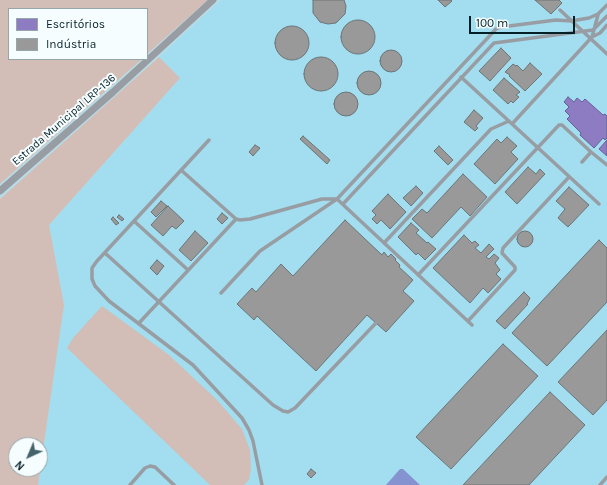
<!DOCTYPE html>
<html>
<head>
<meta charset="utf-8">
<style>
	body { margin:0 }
	#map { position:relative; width:607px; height:485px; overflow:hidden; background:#b7dce7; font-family:Karla,sans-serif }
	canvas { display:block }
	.legend { position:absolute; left:8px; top:8px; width:140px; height:52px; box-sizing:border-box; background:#f6fdff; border:1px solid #95a5a9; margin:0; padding:5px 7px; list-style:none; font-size:12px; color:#042027 }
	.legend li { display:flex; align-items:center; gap:8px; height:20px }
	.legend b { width:20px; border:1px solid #95a5a9 }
	.north { position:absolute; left:8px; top:437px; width:40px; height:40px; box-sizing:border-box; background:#f6fdff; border:1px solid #95a5a9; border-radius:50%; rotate:224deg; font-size:11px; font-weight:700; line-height:16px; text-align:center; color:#042027 }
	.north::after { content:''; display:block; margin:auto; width:14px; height:18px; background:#43626a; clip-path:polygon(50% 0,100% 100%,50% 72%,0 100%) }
	.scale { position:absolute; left:469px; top:16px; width:106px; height:18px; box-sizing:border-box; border:2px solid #042027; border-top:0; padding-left:5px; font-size:12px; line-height:14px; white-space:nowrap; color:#042027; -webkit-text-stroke:3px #f6fdff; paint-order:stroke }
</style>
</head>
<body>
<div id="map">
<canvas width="607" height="485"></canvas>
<ul class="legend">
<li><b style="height:11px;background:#8e7cc3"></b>Escritórios</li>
<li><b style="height:11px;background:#999"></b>Indústria</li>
</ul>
<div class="north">N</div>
<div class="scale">100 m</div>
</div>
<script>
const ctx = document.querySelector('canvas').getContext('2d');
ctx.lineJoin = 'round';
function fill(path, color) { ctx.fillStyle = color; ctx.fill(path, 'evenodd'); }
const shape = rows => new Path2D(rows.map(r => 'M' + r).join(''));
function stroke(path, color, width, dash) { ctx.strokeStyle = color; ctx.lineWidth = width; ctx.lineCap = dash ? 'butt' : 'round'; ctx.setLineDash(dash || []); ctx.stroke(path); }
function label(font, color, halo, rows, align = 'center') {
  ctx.font = font + ' Karla,sans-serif'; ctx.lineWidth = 4; ctx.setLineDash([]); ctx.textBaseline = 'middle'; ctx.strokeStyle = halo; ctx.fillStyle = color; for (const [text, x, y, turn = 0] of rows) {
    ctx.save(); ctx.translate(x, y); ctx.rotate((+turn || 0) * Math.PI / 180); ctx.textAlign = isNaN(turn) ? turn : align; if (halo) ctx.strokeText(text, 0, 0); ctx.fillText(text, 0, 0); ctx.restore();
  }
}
const built = shape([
	[221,0,607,0,607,485,38,485,64,305,49,225,180,78,159,57]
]);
const green = shape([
	[0,0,208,0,147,54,147,9,9,9,9,59,142,59,0,184],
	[159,57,180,78,49,225,64,305,38,485,0,485,0,199],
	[16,445,40,445,40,469,16,469],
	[102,306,169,355,217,400,242,429,250,450,251,469,249,480,244,485,210,485,67,348,73,338]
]);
const water = shape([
	[400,469,403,469,420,485,386,485]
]);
const offices = shape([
	[568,97,574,102,577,98,582,102,585,99,603,115,605,114,607,116,607,138,605,140,603,138,594,148,580,135,581,133,567,119,570,116,565,111,569,107,564,102,568,97],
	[607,140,607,156,599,149,607,140]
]);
const industry = shape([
	[313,0,344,0,346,6,345,14,336,23,328,24,320,22,313,13,313,0],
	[438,0,451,0,452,1,445,7,438,0],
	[535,0,559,0,562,3,551,14,535,0],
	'341 37a17 17 0 1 1 34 0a17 17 0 1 1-34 0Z',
	'275 43a17 17 0 1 1 34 0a17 17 0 1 1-34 0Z',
	[501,48,511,58,490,81,479,71,501,48],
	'380 61a11 11 0 1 1 22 0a11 11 0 1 1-22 0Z',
	'304 74a17 17 0 1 1 34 0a17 17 0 1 1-34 0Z',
	[530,63,542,74,525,91,509,76,510,75,505,72,513,64,516,66,517,65,523,71,530,63],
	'357 83a12 12 0 1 1 24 0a12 12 0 1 1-24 0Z',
	[504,78,520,92,516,95,519,97,513,103,511,101,508,104,493,90,504,78],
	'334 104a12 12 0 1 1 24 0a12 12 0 1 1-24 0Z',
	[474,110,483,118,476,126,478,128,475,131,464,122,474,110],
	[303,136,330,160,327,164,300,139,303,136],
	[507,137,517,146,511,152,518,159,495,184,474,164,497,139,501,143,507,137],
	[255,145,260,148,253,156,249,152,255,145],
	[439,146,453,160,448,165,434,151,439,146],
	[528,167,536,174,540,169,545,174,517,204,505,192,528,167],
	[463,174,487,197,470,216,461,207,432,238,412,219,422,209,427,213,463,174],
	[416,186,423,193,411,206,403,198,416,186],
	[569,187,589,205,568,227,558,218,565,209,556,201,569,187],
	[388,194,406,212,390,229,381,220,377,224,372,219,376,215,372,211,388,194],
	[161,201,167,206,156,217,151,212,161,201],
	[168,206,184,221,176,229,172,226,163,236,151,225,168,206],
	[222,213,228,218,222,224,217,219,222,213],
	[119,215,124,219,122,221,117,217,119,215],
	[113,217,119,223,116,225,111,219,113,217],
	[345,220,382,255,384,252,388,257,391,254,396,259,395,260,400,265,399,267,413,280,403,291,414,301,386,332,367,315,316,371,257,316,254,320,237,304,252,288,256,292,281,264,293,276,345,220],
	[411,223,419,230,416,233,427,243,428,242,436,249,425,260,418,253,416,255,398,237,411,223],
	'517 239a8 8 0 1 1 16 0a8 8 0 1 1-16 0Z',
	[195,231,208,243,191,261,179,250,195,231],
	[464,235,472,243,475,241,479,245,475,248,481,253,489,244,494,249,486,257,489,259,494,254,499,258,495,263,500,270,496,274,501,279,488,293,483,288,470,303,433,268,464,235],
	[599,240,607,248,607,302,547,366,512,333,599,240],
	[157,260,164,266,157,275,150,268,157,260],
	[524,292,530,298,527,304,528,304,505,329,496,321,524,292],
	[607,330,607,400,593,415,558,382,607,330],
	[503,344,538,376,451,469,416,437,503,344],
	[550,392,585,425,529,485,463,485,550,392],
	[311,469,316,473,311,478,307,474,311,469]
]);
const service = shape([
	[560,10,607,54],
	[592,37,598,15],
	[461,77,599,204],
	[512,124,592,37,600,33,607,25],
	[209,140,97,261,92,268,92,279,95,286,109,301,193,365,242,418,249,430,253,441,262,485],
	[582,162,591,152],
	[181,170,236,219,240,220,250,219,322,199,337,199,472,325],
	[343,204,494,43,593,30,607,16],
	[134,221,188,270],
	[384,243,491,129,509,121],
	[105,253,273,405,283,411,288,412,295,408,376,323],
	[418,275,559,125,562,125,591,152,607,165],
	[221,293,260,251,337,199,496,29,501,27,556,20,571,21,589,18,598,14,607,5],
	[468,321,515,270,515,267,502,253,503,248,569,177],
	[139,323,236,219],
	[130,485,145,468,150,466,155,467,174,485],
	[600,485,607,477]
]);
const minor = shape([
	[0,191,113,92,213,0]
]);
const streetNames = [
	["Estrada Municipal LRP-136",64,120,-41]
];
fill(built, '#a2deef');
fill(green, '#d2beb7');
fill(water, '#8593d1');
fill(offices, '#8e7cc3');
stroke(offices, '#656094', 1);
fill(industry, '#999');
stroke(industry, '#6c7577', 1);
stroke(service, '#989da3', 3.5);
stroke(minor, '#989da3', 7);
label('11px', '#042027', '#f6fdff', streetNames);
</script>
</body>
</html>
